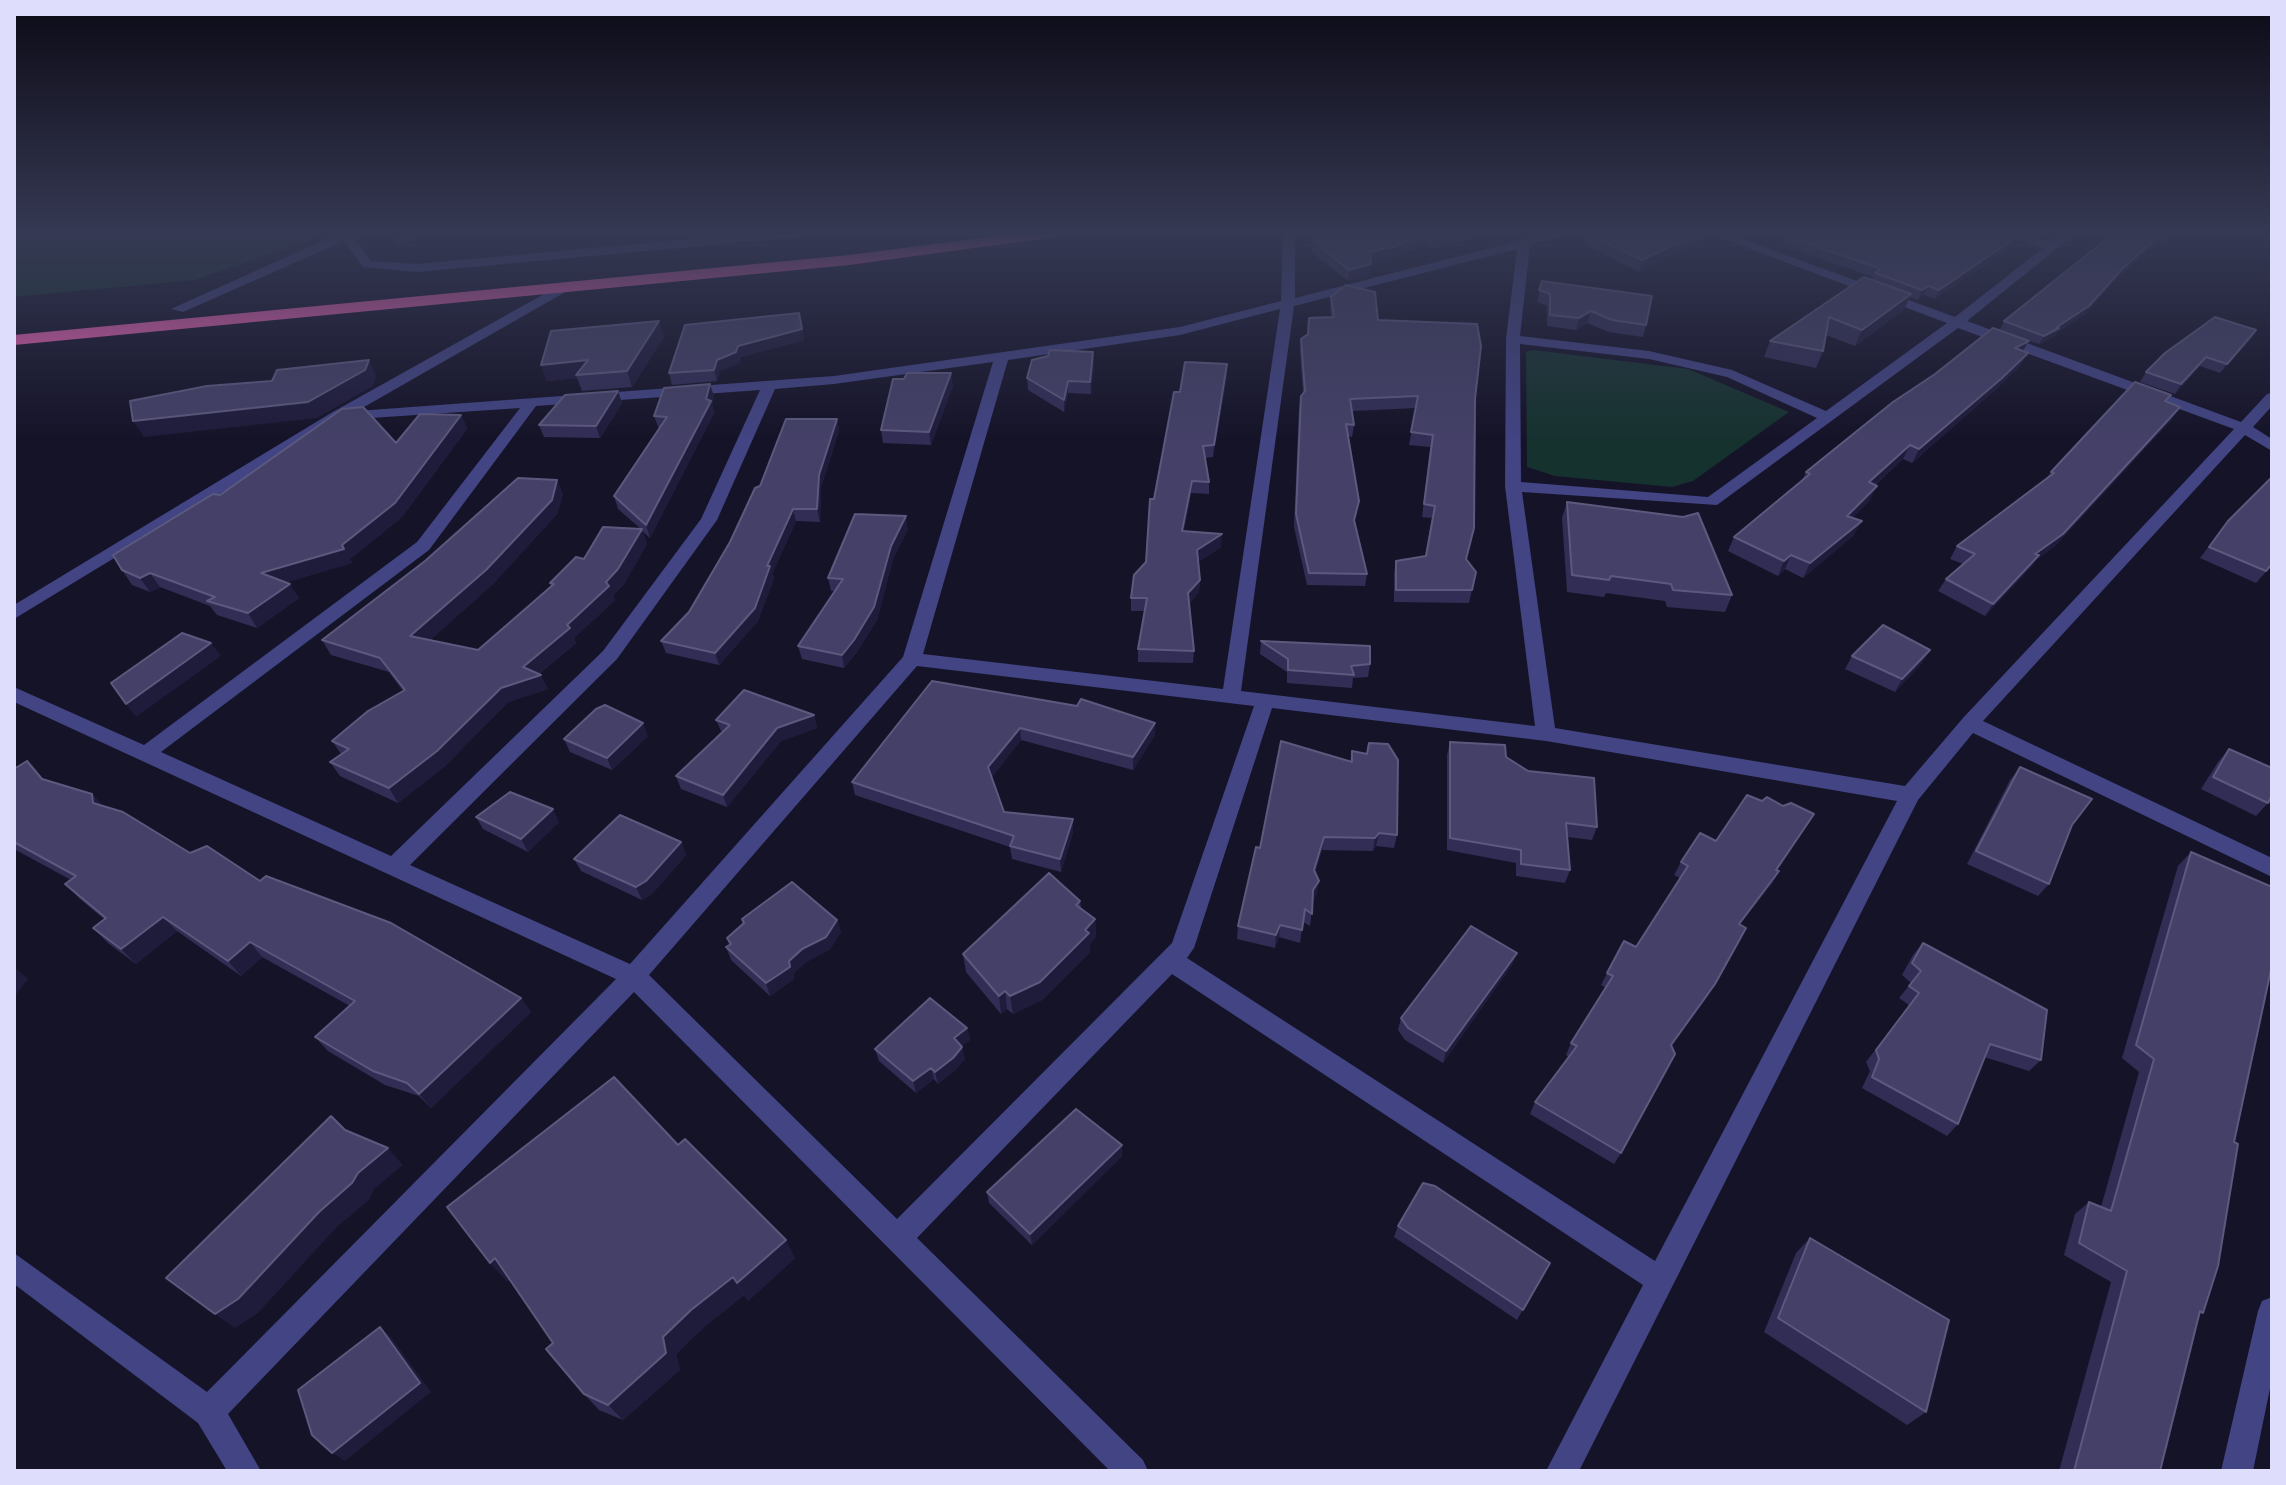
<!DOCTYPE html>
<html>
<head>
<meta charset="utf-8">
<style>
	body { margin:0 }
	#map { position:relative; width:2286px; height:1485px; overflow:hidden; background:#151328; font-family:"DM Sans",sans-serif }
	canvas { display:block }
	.frame { position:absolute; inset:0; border:16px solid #deddfc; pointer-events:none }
</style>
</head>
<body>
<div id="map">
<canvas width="2286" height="1485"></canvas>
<div class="frame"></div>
</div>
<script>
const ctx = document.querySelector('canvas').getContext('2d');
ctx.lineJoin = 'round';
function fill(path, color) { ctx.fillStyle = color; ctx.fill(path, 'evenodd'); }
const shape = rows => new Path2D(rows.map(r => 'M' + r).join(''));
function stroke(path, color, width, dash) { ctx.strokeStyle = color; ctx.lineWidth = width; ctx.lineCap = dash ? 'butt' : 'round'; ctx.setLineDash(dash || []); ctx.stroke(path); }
const green = shape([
	[14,233,329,233,195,280,14,297],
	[1533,350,1688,369,1789,412,1693,481,1672,487,1555,476,1527,467,1526,352]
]);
const street = shape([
	[340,233,357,233,353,236,371,261,417,264,758,233,806,233,800,237,417,272,363,267,344,241,183,312,171,309,340,233],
	[1283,233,1295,233,1295,298,1549,233,1570,233,1530,245,1520,336,1649,351,1732,370,1826,411,1947,323,1708,233,1726,233,1955,317,2043,248,2000,233,2019,233,2050,242,2062,233,2076,233,1967,321,2241,422,2267,394,2272,393,2272,406,2253,427,2272,439,2272,451,2245,435,1983,721,2272,858,2272,877,1973,733,1918,800,1579,1471,1546,1471,1643,1285,1172,974,917,1238,1143,1460,1148,1471,1110,1471,634,992,228,1414,261,1471,227,1471,198,1423,14,1284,14,1253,207,1392,616,979,14,702,14,687,144,745,417,542,520,408,341,420,14,619,14,605,331,413,562,284,574,287,357,411,834,376,1180,327,1281,301,1283,233],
	[1517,249,1506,339,1505,486,1535,726,1241,691,1294,306,1517,249],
	[1280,309,1223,689,923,654,1008,360,1180,335,1280,309],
	[1958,328,2234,429,1963,718,1905,786,1555,728,1522,492,1717,505,1958,328],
	[1520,344,1649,359,1727,377,1817,418,1708,497,1521,482,1520,344],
	[993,362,903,657,630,964,410,865,617,659,717,520,775,389,834,384,993,362],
	[760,390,701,519,603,651,391,856,161,752,429,550,536,406,760,390],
	[917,666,1254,706,1172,943,897,1219,649,975,917,666],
	[1272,708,1546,741,1897,801,1655,1261,1187,958,1194,948,1272,708],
	[2272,1297,2272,1379,2253,1471,2221,1471,2258,1311,2262,1301,2272,1297]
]);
const highway = shape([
	[1020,233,1062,233,1055,237,849,265,14,345,14,335,849,255,1020,233]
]);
const wall = shape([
	[528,233,614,233,530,237],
	[1337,233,1489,233,1432,249,1424,243,1395,257,1371,263,1370,276,1348,281,1311,252,1312,240],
	[1588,233,1702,233,1699,242,1639,272,1585,245],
	[2175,233,2163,244,2158,242,2118,277,2084,315,2057,332,2055,336,2039,344,2000,330,2004,321,2101,244,2105,236],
	[1785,236,2014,241,2010,244,2007,250,1935,299,1924,295,1918,300,1910,297,1904,310,1855,346,1826,335,1823,351,1816,368,1764,357,1770,341,1872,280,1873,277,1782,245],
	[1542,281,1646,325,1643,337,1609,332,1587,323,1576,330,1547,326,1547,306,1537,302],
	[1331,297,1378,320,1475,399,1466,560,1476,572,1469,603,1394,602,1394,573,1396,561,1425,556,1432,518,1422,517,1430,447,1409,445,1416,408,1352,411,1354,425,1352,437,1348,436,1357,513,1354,523,1367,574,1365,586,1307,585,1294,527,1299,408,1301,396,1303,393,1300,351,1301,339,1308,335,1309,318,1331,317,1330,308],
	[799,313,804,340,741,357,739,363,720,371,717,381,672,385,669,373],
	[2256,330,2250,340,2220,373,2200,366,2175,394,2140,382,2146,372],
	[664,337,632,387,582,391,577,378,547,381,541,365],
	[2023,351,2020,366,1994,391,1912,463,1903,459,1875,485,1870,500,1852,518,1854,535,1803,578,1785,569,1778,576,1728,551,1734,537,1802,480,1806,472],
	[1094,364,1091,394,1068,393,1064,412,1028,390,1027,378],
	[1227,376,1213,457,1205,458,1209,482,1209,494,1191,493,1184,531,1221,547,1198,562,1200,580,1199,592,1189,604,1194,651,1193,663,1138,662,1138,649,1145,611,1131,611,1131,598,1146,562,1154,499,1180,392],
	[953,385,931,445,883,443,881,430],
	[618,391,622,403,600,438,544,437,539,425],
	[714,396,712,404,714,413,650,538,642,531,647,544,624,584,613,595,615,600,574,638,576,643,539,674,548,689,508,702,445,766,398,803,340,776,330,762,341,754,332,741,403,691,389,672,331,655,322,640,563,494,557,514,493,584,430,640,478,650,551,587,550,583,584,559,641,529,618,509,614,496,659,429,654,416],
	[2167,402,2172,419,2055,546,2036,560,2031,567,1985,616,1938,591,1946,579,1963,564,1950,559,1957,546,2046,479,2051,472],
	[461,415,467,429,402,517,350,559,352,563,287,582,299,598,257,628,217,615,210,606,160,587,150,592,132,585,122,570,220,495,396,443],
	[837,419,839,431,821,487,820,522,796,521,772,574,774,578,758,621,719,665,666,653,661,641,689,612,730,542,760,486],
	[1567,502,1732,595,1725,612,1667,607,1665,601,1606,593,1604,597,1567,592,1562,518],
	[2228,521,2272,565,2256,583,2200,558],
	[908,529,893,559,877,620,857,652,844,668,802,659,798,646,835,591,831,591,828,578],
	[1261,641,1370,664,1368,677,1353,678,1352,688,1287,683,1287,672,1260,654],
	[1852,656,1922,663,1895,692,1845,669],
	[932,681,1155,735,1133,770,1021,740,992,777,1004,812,1073,832,1061,872,1012,859,1010,847,855,795,852,782],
	[814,715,817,728,781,741,727,807,681,789,676,776,722,733,716,720],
	[648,736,612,770,570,752,564,739],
	[1450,742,1597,827,1592,840,1567,837,1570,870,1565,883,1516,876,1516,863,1447,850,1447,755],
	[2229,749,2268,803,2256,816,2201,789,2218,762],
	[1352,751,1397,835,1394,848,1376,846,1373,851,1322,850,1315,873,1317,893,1313,900,1310,926,1303,922,1300,943,1279,937,1275,948,1237,939,1238,926,1260,848,1350,761],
	[2020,767,2072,825,2049,884,2038,896,1967,864,2010,780],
	[14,769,92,794,103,806,190,853,260,881,521,998,531,1012,431,1108,419,1096,385,1085,328,1051,315,1037,350,1006,262,957,241,976,177,931,136,964,108,943,93,928,104,919,80,899,65,884,71,880,14,849],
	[476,817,559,822,528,852,483,829],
	[1806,827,1777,870,1779,871,1772,884,1740,924,1708,996,1671,1046,1621,1153,1614,1164,1530,1114,1535,1102,1569,1057,1566,1055,1571,1043,1606,988,1601,985,1607,973,1636,947,1680,878,1674,875,1681,862,1716,841],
	[681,842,686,855,652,894,642,900,581,871,574,859],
	[2191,852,2234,1142,2203,1313,2198,1315,2160,1471,2059,1471,2111,1282,2064,1255,2075,1214,2089,1202,2101,1207,2139,1072,2122,1058,2178,866],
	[1080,901,1081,908,1095,919,1096,937,1090,944,1090,952,1042,1000,1013,1014,1007,1009,1001,1014,966,972,963,954],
	[742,919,837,920,841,932,830,949,806,962,794,973,794,979,770,996,731,960,726,947,729,945,727,938,743,924],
	[1923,943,2041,1060,2029,1071,1984,1057,1958,1124,1947,1136,1862,1088,1870,1071,1866,1062,1909,1005,1899,998,1911,983,1902,975,1913,955],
	[1517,953,1512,965,1443,1063,1405,1040,1398,1030,1401,1018],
	[967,1028,970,1040,961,1046,965,1059,955,1070,938,1084,934,1079,916,1093,879,1061,875,1049],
	[678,1145,795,1258,748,1301,744,1295,703,1328,676,1354,680,1370,623,1420,599,1410,584,1394,553,1343,510,1279,507,1281,490,1263],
	[1122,1145,1122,1156,1032,1245,989,1203,987,1192],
	[1398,1226,1550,1263,1517,1320,1394,1237],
	[1810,1238,1926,1412,1907,1425,1764,1332,1796,1253]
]);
const shadedWall = shape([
	[405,233,426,233,399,248,395,239],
	[1423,233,1425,233,1424,243,1395,257,1368,264,1370,252],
	[1450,233,1489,233,1432,249,1434,237],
	[1698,233,1702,233,1699,242,1639,272,1642,260],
	[2017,233,2018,233,2014,241,2010,244,2007,250,1935,299,1939,290],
	[2171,233,2175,233,2163,244,2168,236],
	[2162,234,2158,242,2118,277,2084,315,2057,332,2055,336,2039,344,2044,336,2057,327],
	[1371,264,1370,276,1348,281,1349,270],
	[1929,286,1924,295,1918,300,1922,290],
	[1911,294,1904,310,1855,346,1862,330],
	[1591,311,1587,323,1576,330,1579,318],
	[659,321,664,337,632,387,627,371],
	[802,329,804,340,741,357,739,363,720,371,717,381,714,370,717,360,738,346],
	[2256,330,2250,340,2220,373,2227,364],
	[2029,341,2021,354,2015,348],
	[1093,352,1094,364,1091,394,1090,382],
	[2028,353,2020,366,1994,391,1912,463,1919,449],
	[2206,357,2200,366,2175,394,2181,384],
	[369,360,376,376,373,386,317,418,144,437,133,421],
	[588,360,576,375,577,378,547,381,541,365],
	[1227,364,1227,376,1213,457,1214,445],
	[951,373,953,385,931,445,929,432],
	[1068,381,1068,393,1064,412,1064,400],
	[710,384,714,396,712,404,714,413,650,538,646,525,706,399],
	[618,391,622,403,600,438,596,426],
	[2180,407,2172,419,2055,546,2036,560,2031,567,1985,616,1993,604,2035,554],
	[461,415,467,429,402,517,350,559,352,563,270,587,261,573,342,545],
	[837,419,839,431,821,487,820,522,817,509,819,475],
	[1910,445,1903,459,1862,496,1869,482],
	[557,480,563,494,557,514,493,584,418,651,410,636],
	[1192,481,1191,493,1182,544,1182,531],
	[1877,486,1870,500,1840,530,1847,516],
	[793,509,796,521,772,574,774,578,758,621,719,665,715,653,767,566],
	[906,516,908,529,893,559,877,620,857,652,844,668,842,655],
	[1862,521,1854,535,1803,578,1810,563],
	[642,529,647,544,624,584,613,595,615,600,574,638,576,643,536,676,541,675,548,689,508,702,445,766,398,803,389,788,523,667,567,625,606,582],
	[1222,534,1221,547,1196,563,1197,550],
	[1791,555,1785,569,1778,576,1784,561],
	[150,573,160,587,150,592,140,578],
	[1200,580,1199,592,1188,606,1188,593],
	[290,584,299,598,257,628,248,613],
	[211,643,221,656,136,717,126,704],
	[1930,650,1922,663,1895,692,1902,679],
	[814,715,817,728,781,741,727,807,723,795,777,728],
	[643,723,648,736,612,770,607,758],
	[1155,723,1155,735,1133,770,1133,757],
	[1020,728,1021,740,990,780,988,767],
	[92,794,106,809,93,803],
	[553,809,559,822,528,852,521,839],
	[1073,819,1073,832,1061,872,1060,859],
	[1379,833,1376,846,1373,851,1375,838],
	[1324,837,1322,850,1312,883,1314,870],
	[681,842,686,855,652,894,642,900,636,887],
	[1779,871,1772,884,1731,936,1739,924],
	[1319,881,1317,893,1311,902,1313,890],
	[163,917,177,931,136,964,121,949],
	[1095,919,1096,937,1090,944,1090,952,1042,1000,1013,1014,1010,996,1085,930],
	[837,920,841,932,830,949,806,962,794,973,794,979,770,996,766,983],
	[1280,925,1279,937,1275,948,1276,935],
	[250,942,262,957,241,976,228,961],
	[1517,953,1512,965,1443,1063,1446,1051],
	[14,967,28,979,14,997],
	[1715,984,1708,996,1664,1057,1671,1045],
	[1005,991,1007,1009,1001,1014,999,996],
	[521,998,531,1012,431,1108,419,1094],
	[967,1028,970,1040,956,1050,954,1038],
	[962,1047,965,1059,955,1070,938,1084,935,1072],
	[931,1068,934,1079,916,1093,913,1081],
	[1122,1145,1122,1156,1032,1245,1030,1234],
	[388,1148,403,1165,374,1189,369,1200,336,1228,258,1313,235,1328,215,1314,358,1173],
	[786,1240,795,1258,748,1301,737,1283],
	[495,1258,512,1277,507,1281,490,1263],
	[733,1277,744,1295,703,1328,676,1354,680,1370,623,1420,608,1405,663,1337,691,1310],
	[380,1327,391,1337,431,1392,345,1461,332,1453]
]);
const building = shape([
	[1337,233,1423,233,1397,246,1370,252,1371,264,1349,270,1312,240,1337,233],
	[1427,233,1450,233,1434,237,1427,233],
	[1587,233,1698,233,1642,260,1587,233],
	[1789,233,2017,233,2009,239,2012,240,1939,290,1929,286,1922,290,1875,273,1881,269,1785,236,1789,233],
	[2109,233,2171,233,2168,236,2162,234,2122,269,2089,306,2057,327,2059,328,2044,336,2004,321,2109,237,2105,236,2109,233],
	[1864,277,1911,294,1862,330,1829,317,1823,351,1770,341,1864,277],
	[1542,281,1652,296,1646,325,1612,320,1591,311,1579,318,1550,315,1550,294,1539,290,1542,281],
	[1346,285,1375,292,1378,320,1477,324,1481,346,1475,399,1474,528,1466,559,1476,572,1472,590,1396,590,1396,561,1426,556,1435,506,1424,504,1433,435,1411,432,1418,396,1350,399,1354,425,1346,424,1359,501,1354,520,1367,574,1309,573,1296,514,1301,396,1305,391,1301,339,1308,334,1309,318,1334,317,1331,297,1346,285],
	[799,313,802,329,738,346,736,352,717,360,714,370,669,373,685,325,799,313],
	[2215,317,2256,330,2227,364,2206,357,2181,384,2146,372,2165,353,2215,317],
	[659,321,627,371,576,375,588,360,541,365,551,331,659,321],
	[1993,328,2029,341,2015,348,2028,353,2002,378,1919,449,1910,445,1869,482,1877,486,1847,516,1862,521,1810,563,1791,555,1784,561,1734,537,1810,474,1806,472,1893,402,1935,374,1993,328],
	[1050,350,1093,352,1090,382,1068,381,1064,400,1027,378,1032,360,1048,356,1050,350],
	[369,360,365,370,308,402,133,421,130,401,207,386,272,381,277,370,369,360],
	[1185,362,1227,364,1214,445,1203,446,1209,482,1192,481,1182,531,1222,534,1197,550,1200,580,1188,593,1194,651,1138,649,1147,598,1131,598,1134,575,1146,562,1150,499,1154,499,1174,392,1180,392,1185,362],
	[907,373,951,373,929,432,881,430,893,379,904,379,907,373],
	[2135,382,2171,395,2165,401,2180,407,2063,534,2035,554,2039,555,1993,604,1946,579,1975,554,1957,546,2054,473,2051,472,2135,382],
	[710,384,706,399,711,401,646,525,614,496,667,417,654,416,664,388,710,384],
	[618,391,596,426,539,425,565,395,618,391],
	[363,407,396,443,420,414,461,415,395,503,342,545,344,549,261,573,290,584,248,613,207,601,215,597,150,573,140,578,122,570,113,555,213,494,220,495,342,409,363,407],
	[786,419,837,419,819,475,817,509,793,509,767,566,770,566,755,608,715,653,661,641,689,612,730,542,755,488,760,486,786,419],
	[2272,477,2272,564,2266,571,2209,547,2228,521,2272,477],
	[518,478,557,480,552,500,486,570,410,636,478,650,554,584,550,583,576,557,584,559,603,527,642,529,618,569,606,582,609,586,567,625,570,628,523,667,541,675,501,688,437,751,389,788,330,762,349,749,332,741,368,711,405,690,380,658,322,640,425,561,518,478],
	[1567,502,1683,517,1698,513,1732,595,1673,590,1671,584,1611,576,1609,580,1572,575,1567,502],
	[855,514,906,516,891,546,874,607,854,640,842,655,798,646,843,579,828,578,855,514],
	[1883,625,1930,650,1902,679,1852,656,1883,625],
	[182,633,211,643,126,704,111,683,182,633],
	[1261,641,1370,646,1370,664,1351,666,1354,675,1288,670,1288,659,1261,641],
	[932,681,1077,706,1081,699,1155,723,1133,757,1020,728,988,767,1004,812,1073,819,1060,859,1010,846,1014,836,852,782,932,681],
	[744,690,814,715,777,728,723,795,676,776,730,725,716,720,744,690],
	[605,705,643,723,607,758,564,739,596,709,605,705],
	[1281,741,1352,762,1352,751,1367,754,1369,743,1388,744,1398,760,1397,835,1379,833,1375,838,1324,837,1314,870,1319,881,1313,890,1312,914,1305,909,1302,930,1280,925,1276,935,1238,926,1256,847,1260,848,1281,741],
	[1450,742,1505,745,1506,757,1528,771,1594,778,1597,827,1566,823,1570,870,1521,864,1521,850,1450,838,1450,742],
	[2229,749,2272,768,2272,795,2268,803,2213,777,2229,749],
	[27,761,42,779,92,794,93,803,123,812,190,853,207,846,260,881,266,876,391,923,521,998,419,1094,407,1083,373,1071,315,1037,355,1001,250,942,228,961,163,917,121,949,93,928,106,918,65,884,76,876,14,842,14,769,27,761],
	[2020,767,2092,799,2072,825,2049,884,1976,851,2020,767],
	[510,792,553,809,521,839,476,817,510,792],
	[1747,795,1762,801,1767,797,1783,806,1791,803,1814,814,1776,870,1779,871,1739,924,1746,928,1715,984,1671,1045,1675,1054,1621,1153,1535,1102,1577,1046,1571,1043,1613,976,1607,973,1624,941,1636,947,1688,866,1681,862,1700,833,1716,841,1747,795],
	[620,815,681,842,646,881,636,887,574,859,620,815],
	[2191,852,2272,887,2272,965,2234,1142,2238,1144,2218,1266,2203,1313,2200,1311,2160,1471,2074,1471,2127,1271,2079,1243,2089,1202,2111,1211,2154,1059,2136,1045,2191,852],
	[1049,873,1080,901,1076,905,1095,919,1085,930,1089,933,1040,982,1010,996,1005,991,999,996,963,954,1049,873],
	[792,882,837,920,826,937,802,949,789,961,790,967,766,983,726,947,731,944,727,938,744,923,742,919,792,882],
	[1471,926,1517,953,1446,1051,1408,1028,1401,1018,1471,926],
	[1923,943,2047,1010,2041,1060,1990,1044,1958,1124,1872,1077,1879,1059,1876,1050,1919,993,1909,986,1921,971,1912,963,1923,943],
	[930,998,967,1028,954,1038,962,1047,953,1058,935,1072,931,1068,913,1081,875,1049,930,998],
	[614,1077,678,1145,685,1139,786,1240,737,1283,733,1277,691,1310,663,1337,666,1353,608,1405,584,1394,546,1349,553,1343,495,1258,490,1263,447,1207,614,1077],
	[1076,1109,1122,1145,1030,1234,987,1192,1076,1109],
	[331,1116,345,1130,388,1148,358,1173,352,1183,319,1212,238,1299,215,1314,166,1278,331,1116],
	[1423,1183,1435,1186,1550,1263,1523,1310,1398,1226,1423,1183],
	[1810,1238,1949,1320,1926,1412,1778,1318,1810,1238],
	[380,1327,420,1383,332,1453,312,1435,298,1390,380,1327]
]);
fill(green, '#16322f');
fill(street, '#424483');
fill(highway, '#f262b2');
fill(wall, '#322d55');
fill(shadedWall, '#1f1b3b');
fill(building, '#444067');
stroke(building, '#5c597e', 2);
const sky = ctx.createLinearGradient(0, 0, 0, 441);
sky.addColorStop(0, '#0c0a16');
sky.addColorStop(0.53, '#353953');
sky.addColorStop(1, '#35395300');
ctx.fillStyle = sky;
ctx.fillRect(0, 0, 2286, 441);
</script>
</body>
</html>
